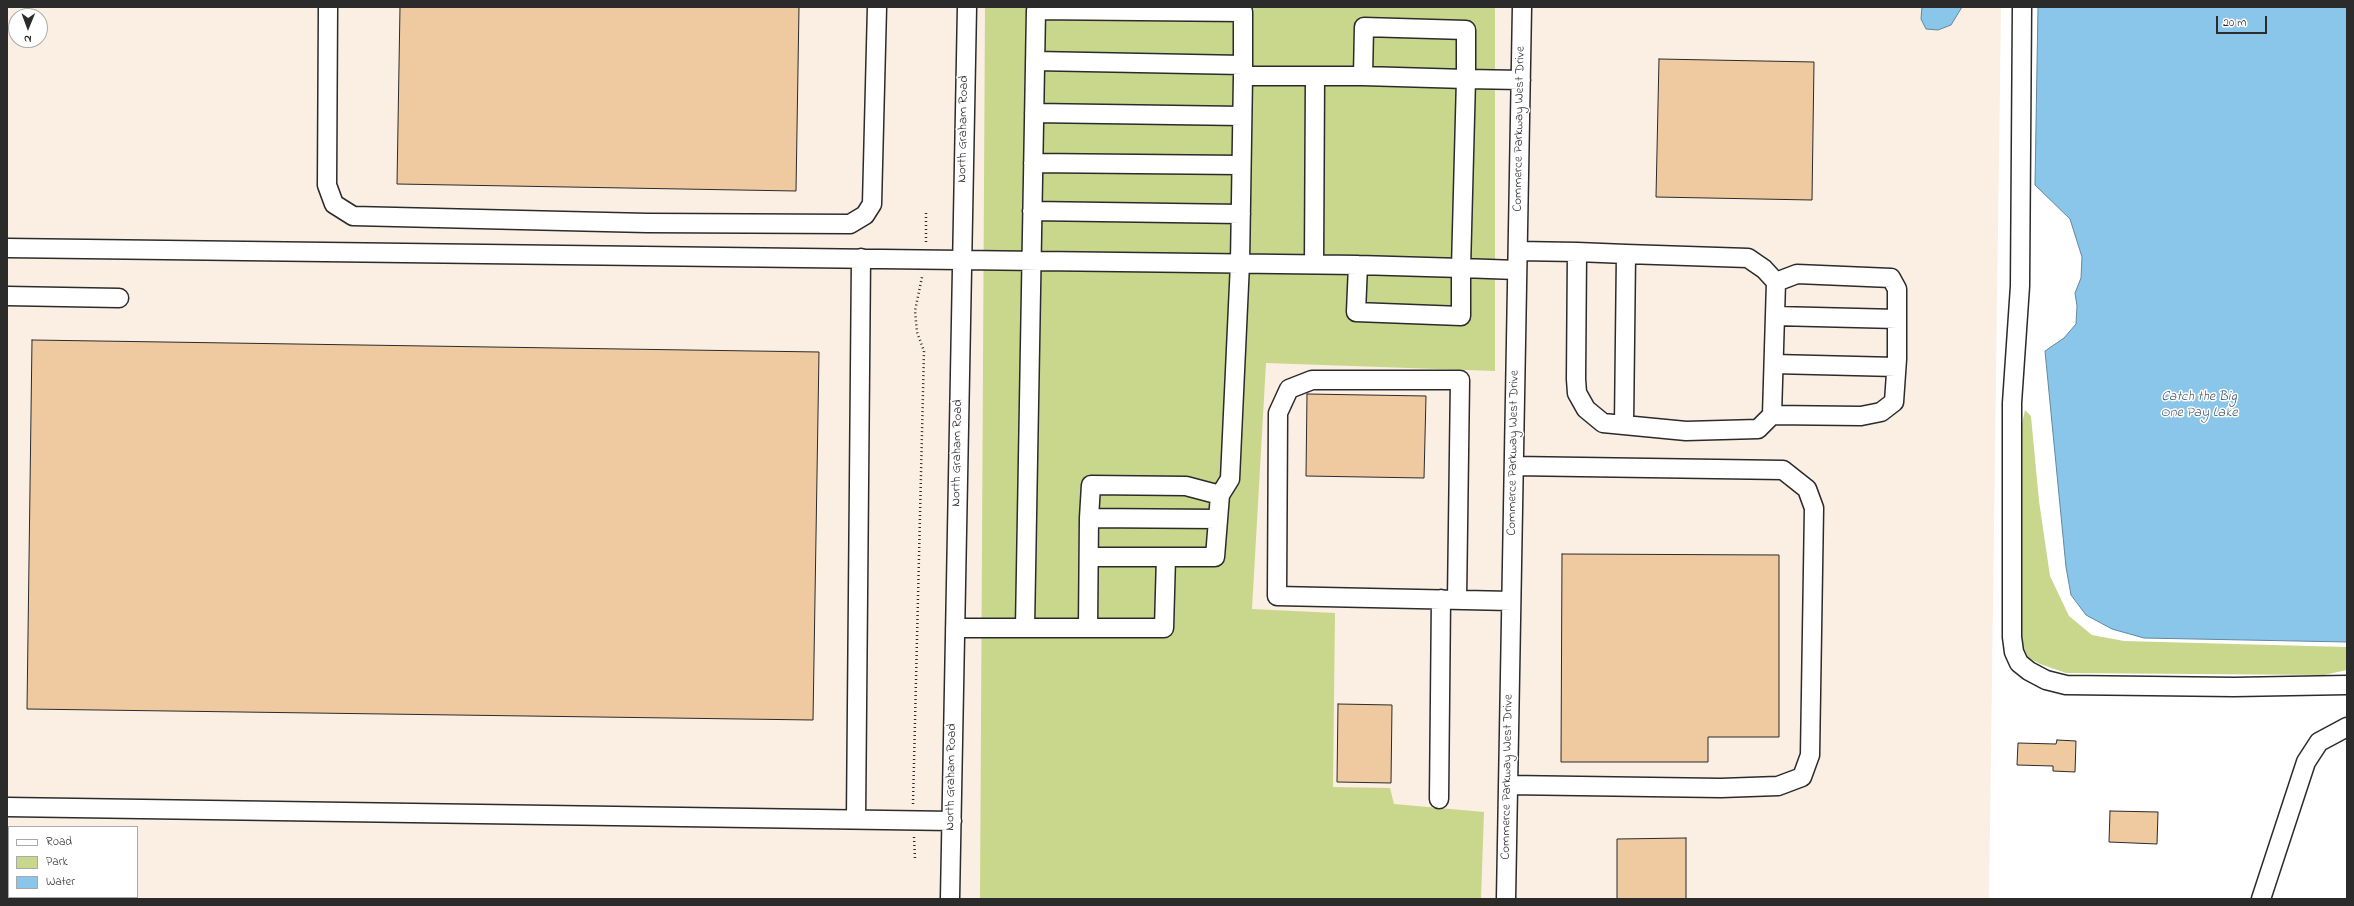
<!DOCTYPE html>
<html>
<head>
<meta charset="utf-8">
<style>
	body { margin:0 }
	#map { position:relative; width:2354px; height:906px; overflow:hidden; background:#fff; font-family:"Indie Flower",sans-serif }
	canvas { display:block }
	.frame { position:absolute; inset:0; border:8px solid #2b2b2b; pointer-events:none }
	.legend { position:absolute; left:8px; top:826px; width:130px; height:72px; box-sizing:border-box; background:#fff; border:1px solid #aaa; margin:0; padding:5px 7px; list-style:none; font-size:12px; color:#2b2b2b }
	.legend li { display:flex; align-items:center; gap:8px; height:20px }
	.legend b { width:20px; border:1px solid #aaa }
	.north { position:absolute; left:8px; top:8px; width:40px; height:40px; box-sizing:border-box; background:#fff; border:1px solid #aaa; border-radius:50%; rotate:181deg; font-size:11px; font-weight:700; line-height:16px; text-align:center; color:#2b2b2b }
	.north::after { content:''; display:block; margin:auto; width:14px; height:18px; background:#2b2b2b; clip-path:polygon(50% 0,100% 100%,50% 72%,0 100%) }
	.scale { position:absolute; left:2216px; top:16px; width:51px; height:18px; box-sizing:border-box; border:2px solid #2b2b2b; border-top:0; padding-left:5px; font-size:12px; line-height:14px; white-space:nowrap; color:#2b2b2b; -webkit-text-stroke:3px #fff; paint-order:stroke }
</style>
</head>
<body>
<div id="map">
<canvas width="2354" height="906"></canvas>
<div class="frame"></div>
<ul class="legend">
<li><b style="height:5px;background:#fff"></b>Road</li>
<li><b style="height:11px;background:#c8d78b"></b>Park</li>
<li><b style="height:11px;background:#89c6e9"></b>Water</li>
</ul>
<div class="north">N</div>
<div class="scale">20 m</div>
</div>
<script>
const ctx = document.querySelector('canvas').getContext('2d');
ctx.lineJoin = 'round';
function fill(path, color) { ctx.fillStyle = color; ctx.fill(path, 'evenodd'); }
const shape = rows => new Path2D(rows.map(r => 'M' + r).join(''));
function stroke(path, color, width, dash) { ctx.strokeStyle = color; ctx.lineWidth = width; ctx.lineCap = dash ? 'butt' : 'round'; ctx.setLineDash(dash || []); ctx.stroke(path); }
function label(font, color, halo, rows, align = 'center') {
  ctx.font = font + ' "Indie Flower",sans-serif'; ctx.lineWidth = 3; ctx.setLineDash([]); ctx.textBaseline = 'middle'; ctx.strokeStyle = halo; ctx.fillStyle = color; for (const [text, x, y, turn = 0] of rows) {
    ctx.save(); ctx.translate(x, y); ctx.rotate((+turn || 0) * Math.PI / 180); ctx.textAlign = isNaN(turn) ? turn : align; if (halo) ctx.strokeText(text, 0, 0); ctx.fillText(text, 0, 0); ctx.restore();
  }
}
const built = shape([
	[7,7,2001,7,1989,899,7,899],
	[16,16,40,16,40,40,16,40],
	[9,827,137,827,137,897,9,897]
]);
const green = shape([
	[985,7,1495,7,1495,371,1266,363,1252,609,1335,613,1333,787,1390,788,1394,804,1484,812,1481,899,980,899],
	[2025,410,2031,416,2039,501,2050,576,2069,616,2092,635,2124,641,2347,647,2347,670,2324,675,2066,673,2040,664,2027,657,2020,645,2021,428]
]);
const water = shape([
	[1922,7,1962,7,1951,25,1938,30,1926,29,1921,19,1922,7],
	[2038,7,2347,7,2347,642,2144,638,2112,629,2086,615,2071,595,2066,567,2045,351,2064,338,2076,324,2077,306,2075,293,2081,278,2082,257,2070,219,2035,185,2038,7]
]);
const building = shape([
	[400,7,799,7,796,191,397,184,400,7],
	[1659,59,1814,62,1812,200,1656,197,1659,59],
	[32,340,819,352,813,720,27,709,32,340],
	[1307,394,1426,396,1424,478,1306,476,1307,394],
	[1562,554,1779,555,1779,737,1708,737,1708,762,1561,762,1562,554],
	[1338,704,1392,705,1391,783,1337,782,1338,704],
	[2057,740,2076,741,2075,772,2053,771,2053,766,2017,765,2018,743,2056,744,2057,740],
	[2110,811,2158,812,2157,844,2109,842,2110,811],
	[1686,838,1686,899,1617,899,1617,839,1686,838]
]);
const path = shape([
	[926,242,926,211],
	[913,804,924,351,917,332,915,311,922,277],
	[914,837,915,859]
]);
const minor = shape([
	[328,7,327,185,334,204,353,216,647,223,850,224,865,215,872,204,877,7],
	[2022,7,2020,286,2012,403,2012,637,2014,652,2019,663,2029,671,2046,680,2066,685,2234,687,2347,685],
	[1364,27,1466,30,1466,79,1363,76,1364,27],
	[1035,61,1243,65],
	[1034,113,1242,116],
	[1033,163,1241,165],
	[1032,211,1241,214],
	[7,248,1358,265],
	[1518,251,1577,252,1626,254,1748,258,1764,269,1776,282,1772,415,1758,429,1686,431,1603,423,1586,409,1577,393,1576,379,1577,252],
	[1314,264,1315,76],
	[1358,265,1461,268,1461,316,1356,312,1358,265],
	[1517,270,1461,268,1466,79,1521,80],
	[7,296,119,298],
	[1775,316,1897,319],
	[1774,364,1896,367],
	[1772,415,1861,416,1881,412,1894,402,1897,359,1897,289,1891,278,1797,274,1776,282],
	[1624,425,1626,254],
	[1089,518,1091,485,1186,486,1220,495],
	[1089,557,1166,557],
	[1457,600,1460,380,1312,380,1289,389,1278,413,1277,596,1511,601],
	[1025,627,1036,10,1243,12,1243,76],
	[1088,627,1089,518,1218,519],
	[955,628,1164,628,1166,557,1215,557,1220,495,1230,479,1240,263,1243,76,1363,76],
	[1508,785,1721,788,1778,786,1802,777,1810,755,1814,508,1807,489,1783,470,1514,466],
	[1439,799,1441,599],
	[7,807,952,821],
	[856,819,861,258],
	[950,899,967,7],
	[1506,899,1522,7],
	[2261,899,2306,762,2319,742,2347,727]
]);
const streetNames = [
	["North Graham Road",964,129,-89],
	["Commerce Parkway West Drive",1520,129,-89],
	["North Graham Road",958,453,-89],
	["Commerce Parkway West Drive",1514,453,-89],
	["North Graham Road",952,777,-89],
	["Commerce Parkway West Drive",1508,777,-89]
];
const waterNames = [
	["Catch the Big",2199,398],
	["One Pay Lake",2199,414]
];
fill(built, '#faefe2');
fill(green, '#c8d78b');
fill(water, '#89c6e9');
stroke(water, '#63889d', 1);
fill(building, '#efc99f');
stroke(building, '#2b2b2b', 1);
stroke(minor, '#2b2b2b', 21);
stroke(path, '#2b2b2b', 2.5, [1, 3]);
stroke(minor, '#fff', 18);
label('13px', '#2b2b2b', '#fff', streetNames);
label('italic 14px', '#475a64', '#fff', waterNames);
</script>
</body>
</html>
